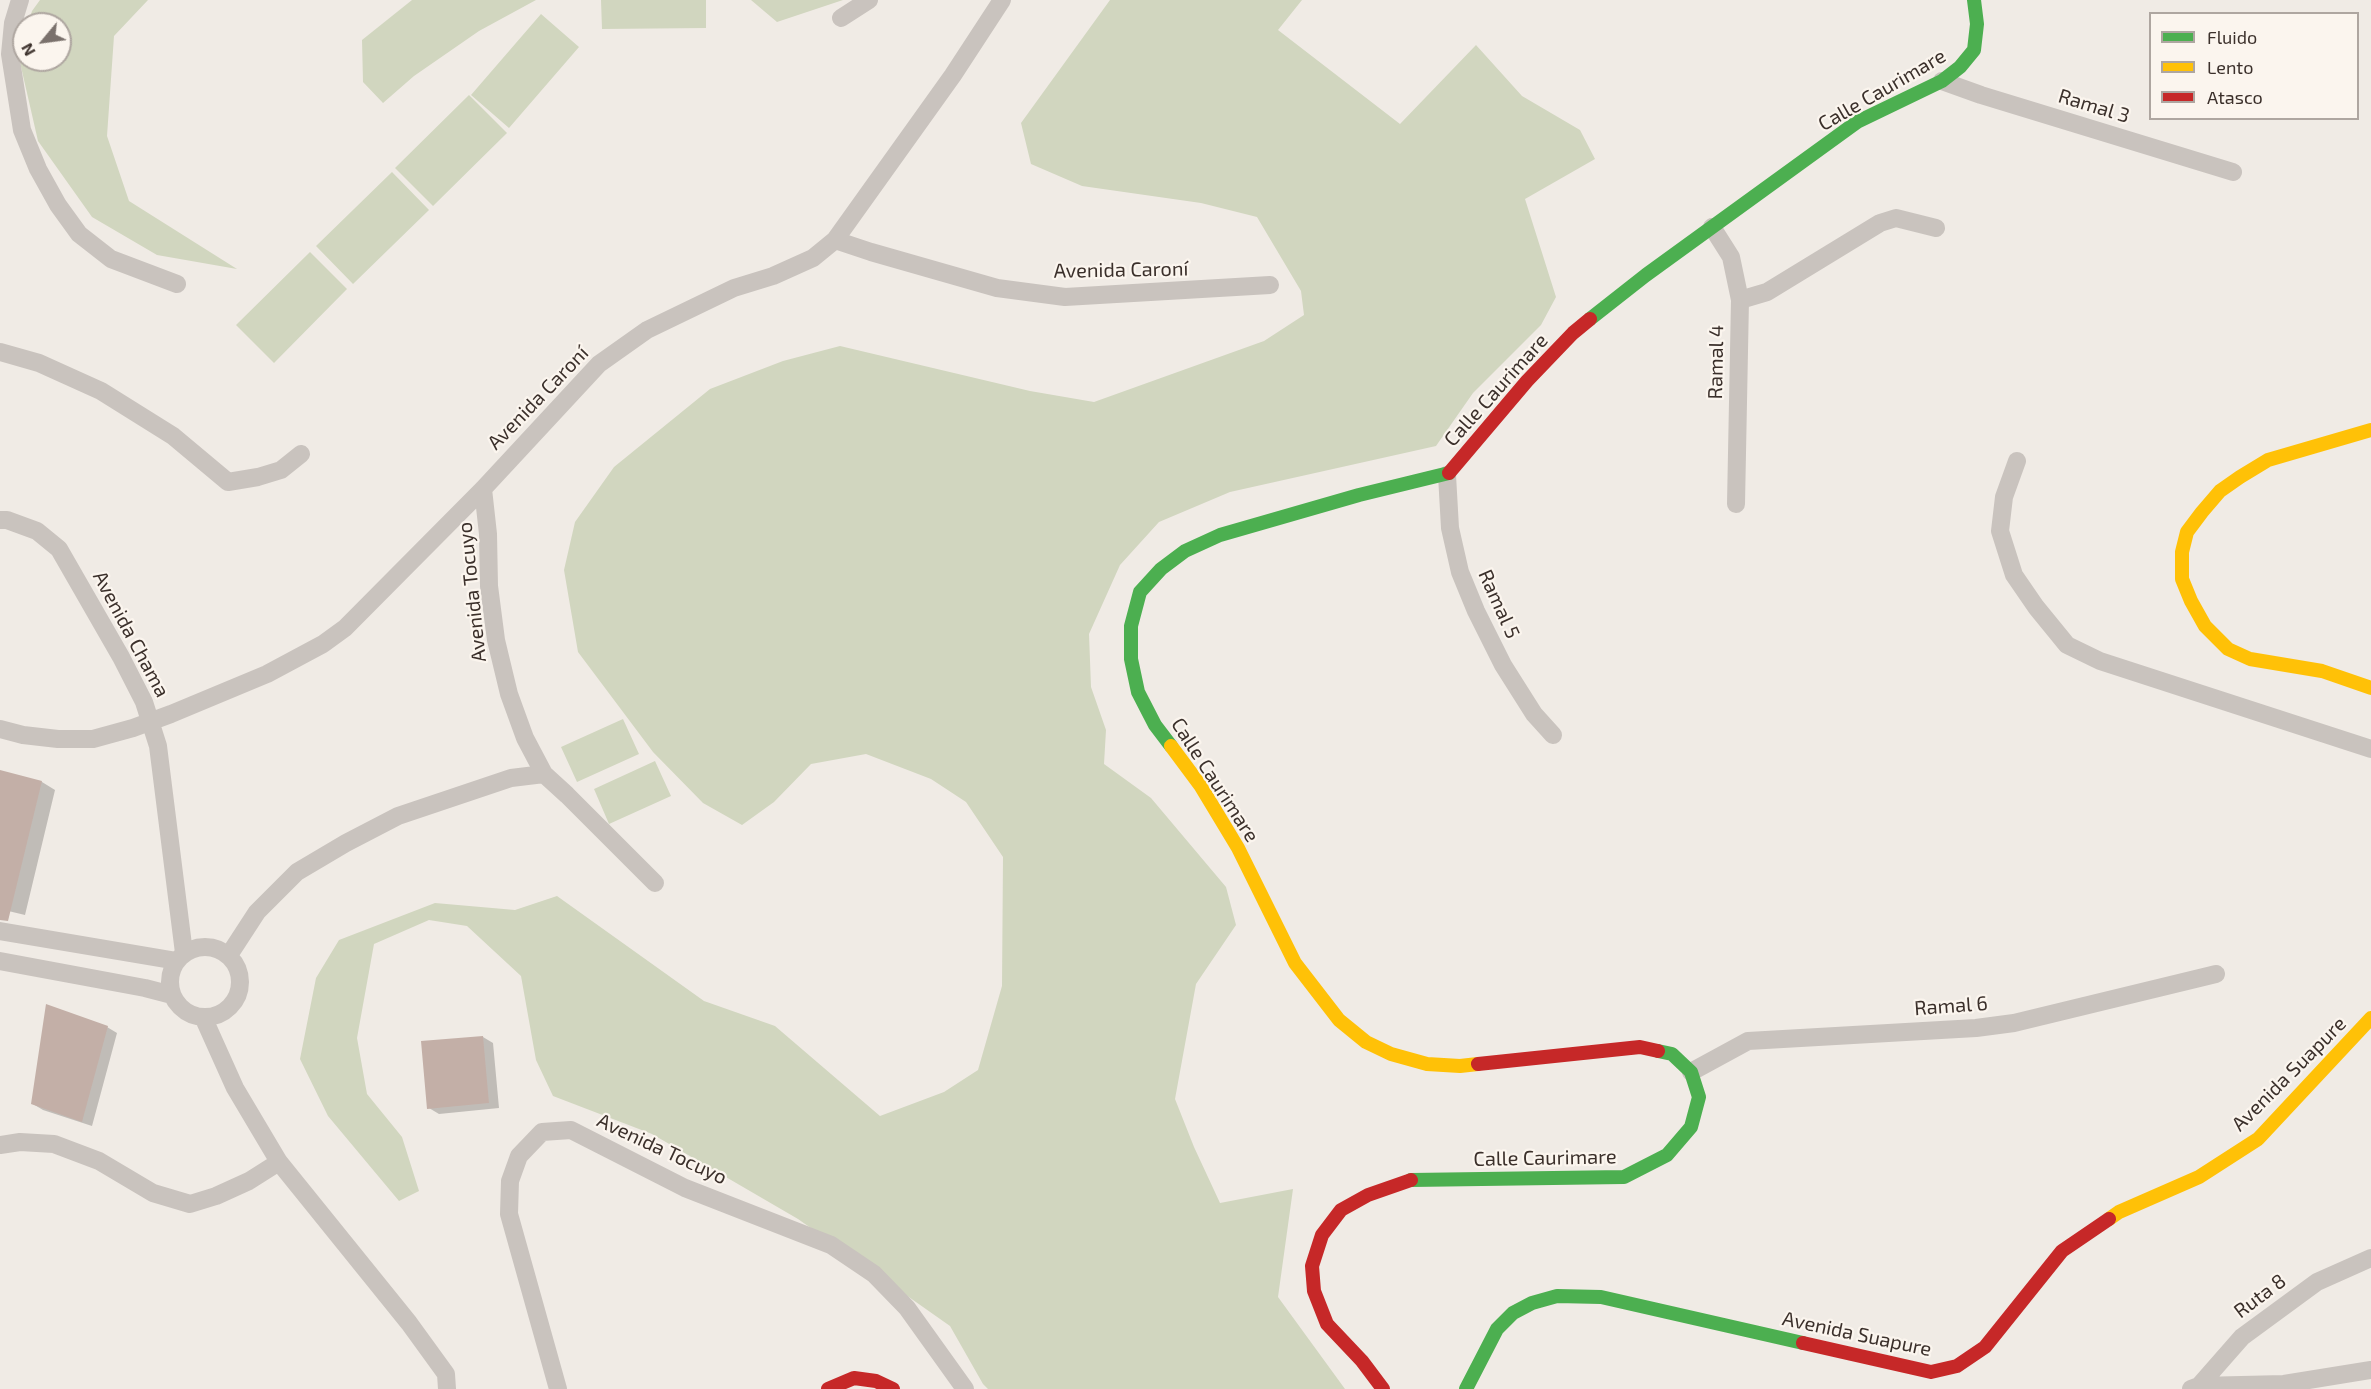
<!DOCTYPE html>
<html>
<head>
<meta charset="utf-8">
<style>
	body { margin:0 }
	#map { position:relative; width:2371px; height:1389px; overflow:hidden; background:#f0ebe5; font-family:"Exo 2",sans-serif }
	canvas { display:block }
	.legend { position:absolute; left:2149px; top:12px; width:210px; height:108px; box-sizing:border-box; background:#fbf5ee; border:2px solid #aea6a0; margin:0; padding:8px 10px; list-style:none; font-size:18px; color:#3b302b }
	.legend li { display:flex; align-items:center; gap:12px; height:30px }
	.legend b { width:30px; border:2px solid #aea6a0 }
	.north { position:absolute; left:12px; top:12px; width:60px; height:60px; box-sizing:border-box; background:#fbf5ee; border:2px solid #aea6a0; border-radius:50%; rotate:241deg; font-size:16px; font-weight:700; line-height:24px; text-align:center; color:#3b302b }
	.north::after { content:''; display:block; margin:auto; width:21px; height:27px; background:#7a716c; clip-path:polygon(50% 0,100% 100%,50% 72%,0 100%) }
</style>
</head>
<body>
<div id="map">
<canvas width="2371" height="1389"></canvas>
<ul class="legend">
<li><b style="height:8px;background:#4caf50"></b>Fluido</li>
<li><b style="height:8px;background:#ffc107"></b>Lento</li>
<li><b style="height:8px;background:#c62828"></b>Atasco</li>
</ul>
<div class="north">N</div>
</div>
<script>
const ctx = document.querySelector('canvas').getContext('2d');
ctx.lineJoin = 'round';
function fill(path, color) { ctx.fillStyle = color; ctx.fill(path, 'evenodd'); }
const shape = rows => new Path2D(rows.map(r => 'M' + r).join(''));
function stroke(path, color, width, dash) { ctx.strokeStyle = color; ctx.lineWidth = width; ctx.lineCap = dash ? 'butt' : 'round'; ctx.setLineDash(dash || []); ctx.stroke(path); }
function label(font, color, halo, rows, align = 'center') {
  ctx.font = font + ' "Exo 2",sans-serif'; ctx.lineWidth = 4.5; ctx.setLineDash([]); ctx.textBaseline = 'middle'; ctx.strokeStyle = halo; ctx.fillStyle = color; for (const [text, x, y, turn = 0] of rows) {
    ctx.save(); ctx.translate(x, y); ctx.rotate((+turn || 0) * Math.PI / 180); ctx.textAlign = isNaN(turn) ? turn : align; if (halo) ctx.strokeText(text, 0, 0); ctx.fillText(text, 0, 0); ctx.restore();
  }
}
const green = shape([
	[40,0,148,0,114,36,107,136,129,201,237,269,157,255,92,217,38,141,19,58,24,41,24,60,60,60,60,24,28,24,32,11],
	[412,0,536,0,479,31,414,76,383,103,363,82,362,40],
	[601,0,706,0,706,28,602,29],
	[751,0,843,0,777,22],
	[1110,0,1302,0,1278,30,1400,124,1476,45,1522,96,1580,130,1595,159,1525,199,1556,297,1541,325,1473,393,1436,446,1230,492,1159,522,1120,565,1089,634,1091,687,1106,730,1104,764,1151,798,1226,887,1236,925,1196,984,1175,1099,1194,1147,1220,1203,1293,1189,1278,1297,1345,1389,988,1389,983,1384,950,1326,798,1219,652,1134,553,1096,536,1060,521,976,467,926,429,920,374,944,357,1038,367,1094,402,1137,419,1191,399,1201,328,1116,300,1059,316,978,339,940,435,903,515,910,557,896,704,1001,775,1026,880,1116,944,1092,978,1070,1002,986,1003,857,966,802,931,779,866,754,811,764,774,802,742,825,703,803,653,752,578,652,564,570,575,522,614,467,710,389,783,361,840,346,1030,391,1094,402,1264,341,1304,315,1301,291,1257,217,1201,203,1082,186,1031,164,1021,123],
	[541,14,579,47,509,128,471,95],
	[469,95,507,133,433,206,395,168],
	[392,172,429,210,353,284,316,246],
	[310,252,347,289,274,363,236,325],
	[623,719,639,754,577,782,561,747],
	[655,761,671,796,609,824,594,789]
]);
const shadow = shape([
	[0,771,42,782,55,790,25,915,0,909],
	[107,1027,117,1033,92,1126,43,1110,33,1104],
	[483,1037,493,1043,499,1108,439,1114,429,1108]
]);
const building = shape([
	[0,770,42,781,8,921,0,920],
	[46,1004,108,1026,82,1122,31,1104],
	[483,1036,489,1103,427,1109,421,1041]
]);
const street = shape([
	[20,0,13,23,10,54,22,130,38,169,58,205,79,234,111,259,177,284],
	[841,18,869,0],
	[1942,81,1981,95,2233,172],
	[1712,227,1731,257,1740,300,1736,504],
	[835,240,871,252,997,288,1065,297,1270,285],
	[1740,300,1767,292,1880,223,1896,218,1936,228],
	[0,352,39,363,101,391,173,436,228,482,258,477,281,470,301,454],
	[2017,461,2004,497,2000,531,2014,575,2036,607,2067,645,2100,661,2371,749],
	[1447,475,1450,528,1460,572,1476,611,1503,665,1534,714,1553,735],
	[0,520,7,520,37,531,59,549,121,657,144,702,158,746,184,953],
	[0,729,23,735,58,739,93,739,133,728,171,714,267,674,323,644,345,628,483,489,599,364,647,330,734,288,773,276,813,258,835,240,953,75,1002,0],
	[544,774,567,795,655,883],
	[0,931,177,961],
	'170 982a35 35 0 1 1 70 0a35 35 0 1 1-70 0Z',
	[229,955,257,912,297,872,346,843,398,816,511,778,544,774,525,738,509,694,496,640,489,586,488,534,483,489],
	[0,961,145,988,172,995],
	[204,1019,235,1088,279,1162,409,1323,446,1374,447,1389],
	[1691,1072,1748,1041,1976,1028,2014,1023,2216,974],
	[0,1145,20,1142,54,1144,99,1161,153,1193,190,1204,216,1196,249,1181,279,1162],
	[2199,1386,2284,1384,2371,1370],
	[558,1389,509,1214,510,1181,519,1156,542,1132,571,1130,685,1188,831,1245,874,1274,907,1308,965,1389],
	[2191,1389,2199,1386,2242,1337,2317,1282,2371,1258]
]);
const fast = shape([
	[1590,319,1646,275,1857,122,1942,81,1960,67,1974,50,1977,24,1974,0],
	[1171,746,1155,725,1138,692,1131,659,1131,626,1140,592,1161,569,1185,551,1220,535,1359,495,1449,473],
	[1411,1180,1624,1177,1667,1155,1691,1127,1699,1097,1691,1072,1672,1054,1658,1051],
	[1466,1389,1497,1329,1513,1313,1532,1303,1557,1296,1601,1297,1803,1343]
]);
const slow = shape([
	[2371,430,2268,460,2240,477,2220,491,2202,512,2187,532,2182,552,2182,579,2191,601,2205,626,2228,649,2250,659,2322,671,2371,688],
	[1171,746,1200,785,1238,848,1295,963,1339,1020,1366,1042,1391,1054,1427,1064,1460,1066,1478,1064],
	[2109,1219,2119,1212,2199,1177,2258,1139,2371,1018]
]);
const jam = shape([
	[1449,473,1527,381,1573,333,1590,319],
	[1478,1064,1640,1047,1658,1051],
	[1803,1343,1931,1372,1957,1366,1985,1347,2062,1251,2109,1219],
	[828,1389,854,1378,876,1381,893,1389],
	[1383,1389,1362,1361,1327,1324,1314,1291,1312,1266,1322,1235,1341,1210,1368,1195,1411,1180]
]);
const streetNames = [
	["Calle Caurimare",1882,90,-30],
	["Ramal 3",2094,106,17],
	["Avenida Caroní",1121,270,-1],
	["Ramal 4",1716,362,-89],
	["Calle Caurimare",1496,390,-48],
	["Avenida Caroní",538,398,-46],
	["Avenida Tocuyo",472,592,-96],
	["Ramal 5",1499,604,66],
	["Avenida Chama",131,634,62],
	["Calle Caurimare",1215,780,57],
	["Ramal 6",1951,1006,-4],
	["Avenida Suapure",2289,1074,-45],
	["Avenida Tocuyo",662,1149,25],
	["Calle Caurimare",1545,1158,-1],
	["Ruta 8",2260,1296,-37],
	["Avenida Suapure",1857,1334,12]
];
fill(green, '#d1d6bf');
fill(shadow, '#0003');
fill(building, '#c3afa7');
stroke(street, '#c9c3be', 18);
stroke(fast, '#4caf50', 14);
stroke(slow, '#ffc107', 14);
stroke(jam, '#c62828', 14);
label('20px', '#3b302b', '#fbf5ee', streetNames);
</script>
</body>
</html>
